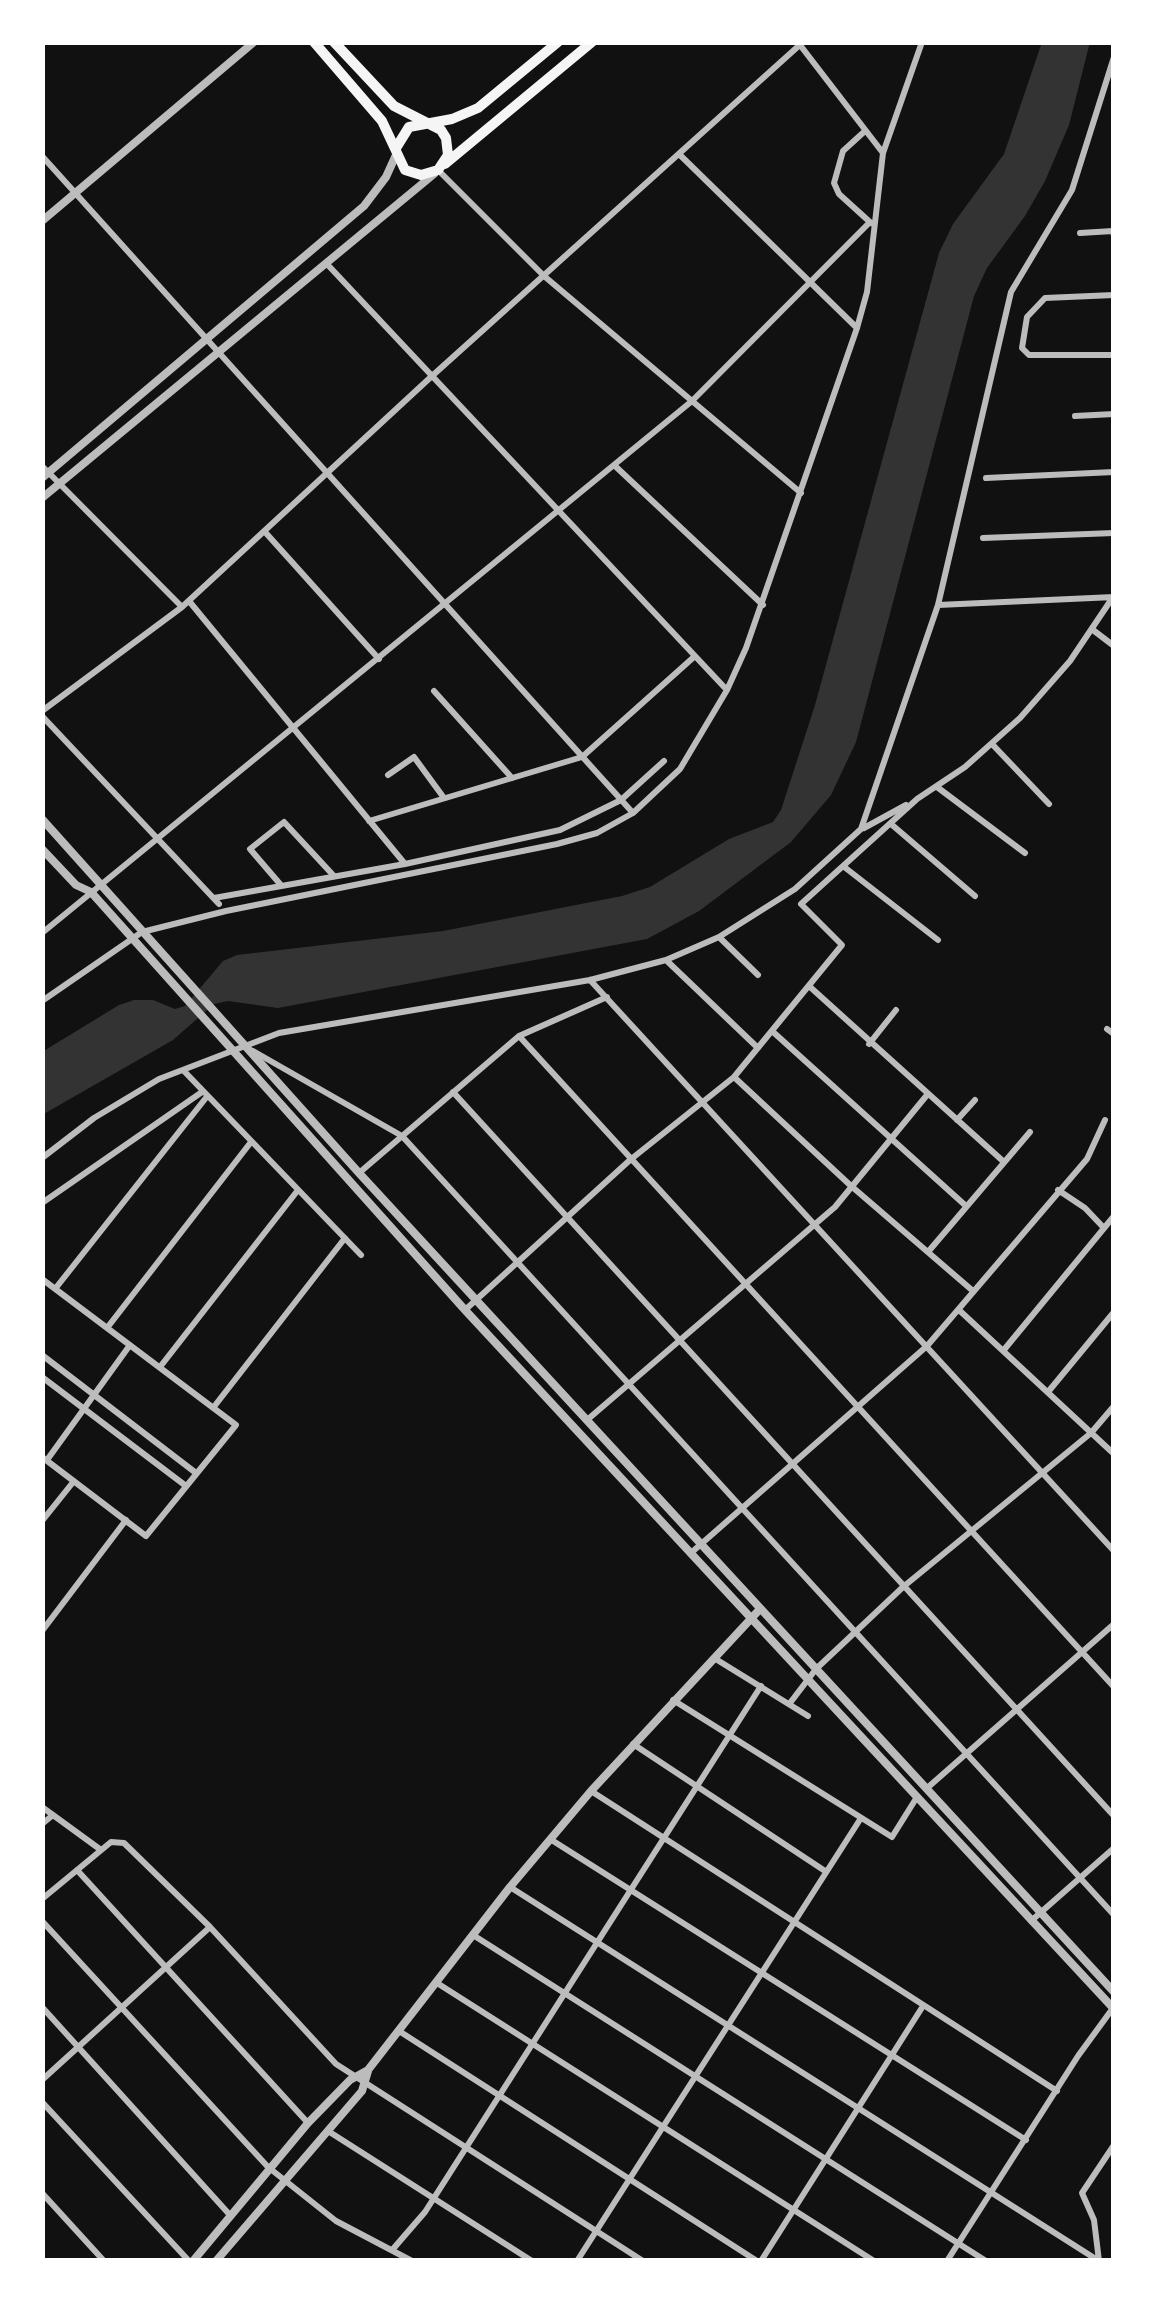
<!DOCTYPE html>
<html>
<head>
<meta charset="utf-8">
<style>
	body { margin:0 }
	#map { position:relative; width:1156px; height:2303px; overflow:hidden; background:#111; font-family:"Roboto Condensed",sans-serif }
	canvas { display:block }
	.frame { position:absolute; inset:0; border:45px solid #fff; pointer-events:none }
</style>
</head>
<body>
<div id="map">
<canvas width="1156" height="2303"></canvas>
<div class="frame"></div>
</div>
<script>
const ctx = document.querySelector('canvas').getContext('2d');
ctx.lineJoin = 'round';
function fill(path, color) { ctx.fillStyle = color; ctx.fill(path, 'evenodd'); }
const shape = rows => new Path2D(rows.map(r => 'M' + r).join(''));
function stroke(path, color, width, dash) { ctx.strokeStyle = color; ctx.lineWidth = width; ctx.lineCap = dash ? 'butt' : 'round'; ctx.setLineDash(dash || []); ctx.stroke(path); }
const water = shape([
	[1042,42,1090,42,1069,125,1045,181,1025,216,987,268,974,296,856,742,831,795,791,842,699,911,647,939,278,1008,228,1001,214,1004,173,1040,42,1115,42,1052,119,1005,134,1000,153,1000,175,1009,185,1006,223,961,237,955,443,931,622,896,650,887,729,839,773,822,781,810,815,705,939,253,953,224,1004,154]
]);
const minor = shape([
	[800,45,883,153],
	[865,131,843,151,834,183,839,194,871,223],
	[680,155,857,328],
	[42,156,633,813],
	[438,170,544,276,801,493],
	[1080,233,1113,231,1114,236],
	[326,263,726,689],
	[1114,295,1045,298,1027,317,1022,348,1029,355,1114,355],
	[1075,416,1114,414],
	[614,465,763,605],
	[42,466,182,607],
	[986,478,1114,472],
	[265,532,379,659],
	[983,538,1114,533],
	[189,601,405,864],
	[938,605,1114,597],
	[1093,630,1114,646],
	[434,691,512,778],
	[42,711,182,607,432,376,803,42],
	[42,716,219,904],
	[992,744,1049,804],
	[388,775,414,757,444,798],
	[937,787,1025,853],
	[917,799,965,767,1020,718,1070,661,1113,597],
	[369,821,582,757,695,656],
	[891,824,975,896],
	[864,828,906,805],
	[843,866,938,940],
	[280,884,250,849,284,822,333,875],
	[214,898,405,864,560,830,621,800,664,761],
	[42,933,692,401,869,223],
	[719,937,758,975],
	[666,960,758,1048],
	[590,980,1114,1551],
	[809,986,1004,1162],
	[42,1001,142,932,226,911,557,844,597,833,633,813,680,769,727,690,746,648,857,328,867,292,883,153,922,42],
	[1107,1029,1114,1034],
	[772,1031,966,1206],
	[519,1036,1114,1687],
	[869,1044,896,1010],
	[253,1051,402,1136,1114,1915],
	[183,1070,361,1255],
	[734,1077,850,1185,973,1291],
	[453,1092,1114,1816],
	[957,1120,975,1100],
	[42,1158,94,1118,159,1079,279,1033,590,980,666,960,719,937,795,889,861,829,938,605,1011,292,1072,190,1114,57],
	[359,1173,519,1036,607,997],
	[1058,1190,1085,1208,1104,1228],
	[42,1203,202,1092],
	[928,1252,1030,1132],
	[42,1279,236,1425,146,1536,42,1457],
	[55,1289,205,1099],
	[465,1310,630,1160,734,1077,842,945,801,904,916,800],
	[959,1310,1114,1454],
	[107,1328,251,1142],
	[1003,1351,1114,1216],
	[42,1355,196,1473],
	[160,1367,298,1190],
	[42,1377,186,1486],
	[1048,1392,1114,1312],
	[213,1408,345,1238],
	[587,1420,835,1207,927,1095],
	[47,1460,130,1345],
	[42,1521,74,1481],
	[692,1552,927,1346,1087,1159,1105,1120],
	[42,1631,126,1520],
	[714,1658,808,1716],
	[673,1700,892,1837,917,1797],
	[790,1703,816,1669,903,1587,1091,1433,1114,1406],
	[633,1744,825,1871],
	[926,1789,1114,1624],
	[591,1791,1057,2091],
	[42,1807,101,1850],
	[42,1824,53,1815],
	[550,1839,1026,2140],
	[77,1870,308,2123],
	[510,1887,1099,2261],
	[42,1899,111,1842,124,1843,210,1927,336,2064,643,2261],
	[42,1921,268,2167,336,2221,412,2261],
	[1031,1921,1114,1848],
	[473,1935,986,2261],
	[437,1983,874,2261],
	[42,2007,229,2214],
	[399,2031,757,2261],
	[42,2080,210,1927],
	[42,2102,189,2261],
	[328,2131,532,2261],
	[42,2193,104,2261],
	[393,2249,425,2212,761,1686],
	[577,2261,861,1818],
	[761,2261,923,2006],
	[947,2261,1078,2056,1113,2008],
	[1099,2261,1094,2220,1082,2193,1114,2145]
]);
const tertiary = shape([
	[42,221,254,42],
	[42,478,364,206,386,177,396,155],
	[42,498,434,174],
	[42,819,359,1173,1114,1992],
	[42,849,76,885,91,892,465,1310,1114,2009],
	[193,2261,308,2123,350,2080,368,2070,510,1887,591,1791,760,1609],
	[216,2261,362,2091,368,2071]
]);
const primary = shape([
	[314,42,382,121,405,170,421,175,438,170,448,155,446,138,441,130,394,106,334,42],
	[396,148,409,127,452,119,478,108,558,42],
	[445,164,592,42]
]);
fill(water, '#333');
stroke(minor, '#bcbcbc', 6);
stroke(tertiary, '#bcbcbc', 8);
stroke(primary, '#f5f5f5', 10);
</script>
</body>
</html>
